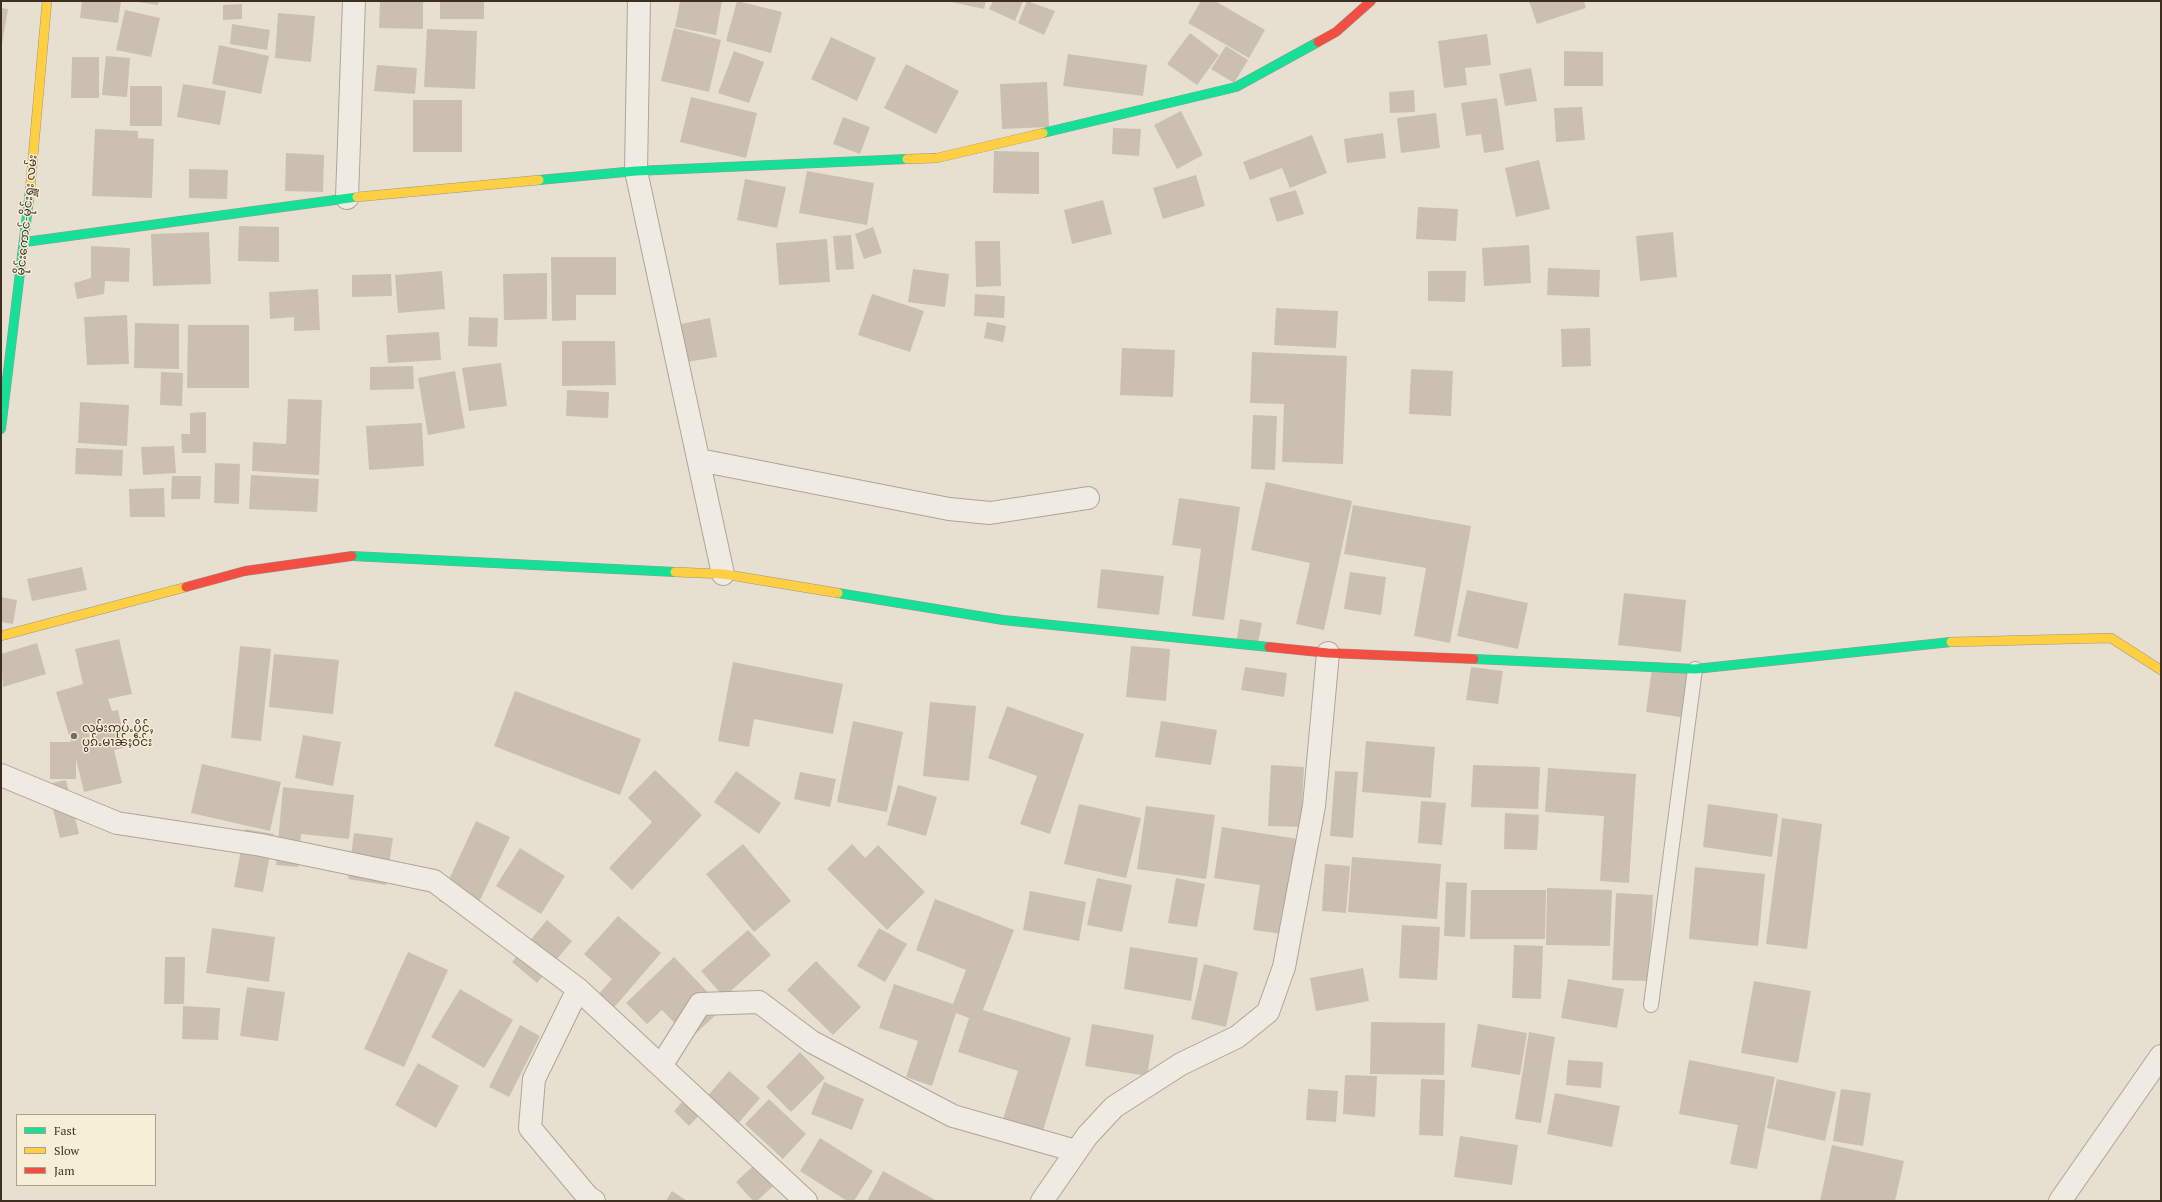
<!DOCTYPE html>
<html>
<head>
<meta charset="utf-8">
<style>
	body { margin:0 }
	#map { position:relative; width:2162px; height:1202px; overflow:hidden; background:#e7e0d1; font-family:"PT Serif",serif }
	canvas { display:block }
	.frame { position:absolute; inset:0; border:2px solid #3d2e20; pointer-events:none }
	.legend { position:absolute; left:16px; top:1114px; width:140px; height:72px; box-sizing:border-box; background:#f7eed8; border:1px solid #ada18e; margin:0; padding:5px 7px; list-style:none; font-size:12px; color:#3d2e20 }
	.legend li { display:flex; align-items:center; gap:8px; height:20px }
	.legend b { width:20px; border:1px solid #ada18e }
</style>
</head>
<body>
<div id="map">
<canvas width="2162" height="1202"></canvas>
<div class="frame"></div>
<ul class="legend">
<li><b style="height:5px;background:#16e098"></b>Fast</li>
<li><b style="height:5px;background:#ffcf43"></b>Slow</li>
<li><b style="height:5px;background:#f24e42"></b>Jam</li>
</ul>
</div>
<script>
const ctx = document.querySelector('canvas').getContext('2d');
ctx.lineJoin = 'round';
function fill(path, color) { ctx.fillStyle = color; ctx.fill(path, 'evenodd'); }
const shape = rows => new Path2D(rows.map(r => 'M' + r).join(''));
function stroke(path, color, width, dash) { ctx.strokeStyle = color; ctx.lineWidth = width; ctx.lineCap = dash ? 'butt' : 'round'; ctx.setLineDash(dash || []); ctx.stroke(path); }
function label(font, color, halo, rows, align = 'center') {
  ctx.font = font + ' "PT Serif","Noto Sans Myanmar",serif'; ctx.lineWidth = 3; ctx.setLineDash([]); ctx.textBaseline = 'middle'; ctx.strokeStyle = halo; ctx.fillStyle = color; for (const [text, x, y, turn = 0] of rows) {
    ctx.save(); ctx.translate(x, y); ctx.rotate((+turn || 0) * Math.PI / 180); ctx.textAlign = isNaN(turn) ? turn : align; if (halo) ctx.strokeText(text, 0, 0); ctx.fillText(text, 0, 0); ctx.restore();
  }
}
const building = shape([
	[82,1,121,1,118,23,80,18],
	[131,1,159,1,158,5],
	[380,1,423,1,423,29,379,28],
	[440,1,484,1,484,19,440,19],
	[680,1,722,1,716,35,675,27],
	[737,1,782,12,771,53,726,41],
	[947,1,986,1,984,9],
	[993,1,1023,1,1015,21,989,9],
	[1027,1,1055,11,1044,35,1018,23],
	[1201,1,1215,1,1265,30,1249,58,1188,23],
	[1529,1,1584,1,1586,8,1537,24],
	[242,4,242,19,223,20,223,5],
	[1,8,8,9,2,44,1,44],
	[125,10,160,18,151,57,116,50],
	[278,13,315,16,311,62,275,58],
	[232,24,270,30,267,50,230,44],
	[674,28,721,40,709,92,661,81],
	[427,29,477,31,475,89,424,87],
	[1190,33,1219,55,1197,85,1167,64],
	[1487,34,1491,65,1465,68,1467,85,1444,88,1438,41],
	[831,37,876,58,857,101,811,79],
	[219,45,269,56,261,94,212,84],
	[1226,46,1248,60,1234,83,1211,69],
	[734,51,764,62,749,103,718,93],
	[1564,51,1603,52,1603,86,1564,86],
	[1068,54,1147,65,1143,96,1063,86],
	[106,56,130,58,127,97,102,95],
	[72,57,99,57,99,98,71,98],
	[906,64,959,91,936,134,884,108],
	[377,65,417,68,415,94,374,91],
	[1531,68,1537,101,1505,106,1499,74],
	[1047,82,1049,127,1002,129,1000,84],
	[183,84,226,91,220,125,177,117],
	[130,86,162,86,162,126,130,126],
	[1414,90,1415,112,1390,113,1389,92],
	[691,97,757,113,746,158,680,142],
	[1497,98,1504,150,1484,153,1481,134,1466,136,1461,103],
	[413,100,462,100,462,152,413,152],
	[1582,107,1585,140,1556,142,1554,108],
	[1181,111,1203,155,1177,169,1154,125],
	[1436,113,1440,148,1401,153,1397,118],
	[843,117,870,127,860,154,833,144],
	[1113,128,1141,129,1139,156,1112,154],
	[95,129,138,131,138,138,154,139,152,198,92,196],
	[1383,133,1386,158,1347,163,1344,139],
	[1312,135,1327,173,1290,188,1282,168,1250,180,1243,162],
	[994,151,1039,152,1039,194,993,193],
	[286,153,324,155,323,192,285,191],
	[1539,160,1550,209,1516,217,1505,168],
	[189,169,228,170,227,199,189,198],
	[807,171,874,183,867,225,799,213],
	[1196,175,1205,206,1163,219,1153,188],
	[745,179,786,187,777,228,737,220],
	[1296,190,1304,214,1277,222,1269,198],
	[1103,200,1112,234,1072,244,1064,210],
	[1418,207,1458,209,1456,241,1416,239],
	[239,226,279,227,279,262,238,261],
	[873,227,882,253,864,259,855,234],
	[209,232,211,284,153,286,151,234],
	[1673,232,1677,277,1640,281,1636,236],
	[851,235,854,269,836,270,833,236],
	[827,239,830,282,779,285,776,243],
	[975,241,1000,241,1001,286,976,287],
	[1529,245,1531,283,1484,286,1482,248],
	[91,246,130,248,129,282,105,281,104,294,77,299,74,283,91,278],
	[551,257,616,257,616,295,576,295,576,320,552,321],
	[1548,268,1600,270,1599,297,1547,295],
	[913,269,949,274,945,307,908,302],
	[442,271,445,309,398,313,395,275],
	[1428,271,1466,271,1465,302,1428,301],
	[547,273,547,319,504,320,503,274],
	[391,274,392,296,352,297,352,275],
	[318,289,320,330,294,331,294,317,270,319,269,292],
	[872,294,924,311,910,352,858,335],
	[975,294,1005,296,1004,318,974,316],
	[1276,308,1338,311,1336,348,1274,345],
	[127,315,129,364,87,365,84,317],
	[469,317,498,318,497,347,468,346],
	[710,318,717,357,687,362,681,324],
	[987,322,1006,326,1003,342,984,338],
	[135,323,179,324,179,369,134,368],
	[188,325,249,325,249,388,187,388],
	[1590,328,1591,366,1562,367,1561,329],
	[439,332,441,360,388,363,386,335],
	[562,341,615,341,616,385,562,386],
	[1122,348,1175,350,1173,397,1120,395],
	[1252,352,1347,356,1343,464,1282,462,1284,404,1250,403],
	[501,363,507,406,469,411,462,368],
	[413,366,414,389,370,390,370,367],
	[1411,369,1453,371,1451,416,1409,414],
	[455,371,465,428,428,435,418,378],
	[161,372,183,373,182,406,160,405],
	[567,390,609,392,608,418,566,416],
	[288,399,322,400,319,475,252,471,253,442,286,444],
	[80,402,129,405,127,446,78,443],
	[206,412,206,453,182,453,181,434,190,434,190,413],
	[1253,415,1277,416,1275,470,1251,469],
	[422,423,424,466,369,470,366,426],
	[174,446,176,473,143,475,141,447],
	[76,448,123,450,122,476,75,474],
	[215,463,240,464,239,504,214,503],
	[251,475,319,479,317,512,249,509],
	[172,476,201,476,200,499,171,499],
	[1266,482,1352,501,1324,630,1296,624,1310,563,1251,550],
	[164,488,165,517,130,517,129,489],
	[1179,498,1240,507,1224,620,1192,616,1201,549,1172,545],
	[1353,505,1471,526,1450,643,1414,636,1426,568,1344,554],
	[82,567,87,590,32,601,27,579],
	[1101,569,1164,576,1159,615,1097,608],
	[1350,572,1386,577,1381,615,1344,609],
	[1467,590,1528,603,1518,649,1457,636],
	[1624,593,1686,600,1681,652,1618,645],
	[1,597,17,600,13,624,1,622],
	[1240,619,1262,623,1258,643,1237,639],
	[119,639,132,694,108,699,112,711,118,710,126,747,114,750,122,783,84,792,76,759,76,779,50,779,50,742,71,742,56,692,83,684,75,649],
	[37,643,46,674,3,687,1,654],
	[240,646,271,649,261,741,231,738],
	[1131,646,1170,649,1166,701,1126,697],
	[274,654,339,660,333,714,269,707],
	[733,662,843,684,833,734,754,719,749,747,718,741],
	[1245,667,1287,673,1284,697,1241,690],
	[1471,667,1503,671,1498,704,1466,700],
	[1652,668,1699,675,1693,719,1646,712],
	[515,691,641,739,620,795,494,746],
	[930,702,976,706,969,781,923,776],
	[1007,706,1084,734,1050,834,1020,824,1037,776,988,758],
	[853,721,903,732,887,812,837,802],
	[1161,721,1217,730,1211,765,1155,757],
	[303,735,341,742,333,786,295,778],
	[1366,741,1435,747,1431,798,1362,792],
	[202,764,281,782,270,831,191,813],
	[1271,765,1304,767,1301,827,1268,826],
	[1473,765,1540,767,1538,809,1471,807],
	[1548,768,1636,774,1629,883,1600,881,1604,816,1545,812],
	[655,770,702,815,632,890,609,868,652,822,628,798],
	[736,771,781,803,759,834,714,802],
	[1335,771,1358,772,1353,838,1330,836],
	[800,772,836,779,830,807,794,799],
	[66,780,79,834,60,838,47,784],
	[898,785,937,797,926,836,887,825],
	[283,787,354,795,349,839,301,834,298,867,276,865],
	[1421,801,1446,803,1442,845,1418,843],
	[1079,804,1141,818,1126,878,1064,864],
	[1708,804,1778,814,1772,857,1703,847],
	[1146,806,1215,815,1206,879,1137,869],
	[1505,813,1539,815,1537,850,1504,849],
	[1782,818,1822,824,1807,949,1766,944],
	[476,821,510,837,472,917,439,901],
	[1222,827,1298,839,1283,934,1253,930,1260,885,1214,878],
	[245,829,274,834,263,892,234,887],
	[354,833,393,838,386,885,348,879],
	[743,844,791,901,754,932,706,874],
	[852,844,865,858,878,845,925,892,887,930,827,869],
	[520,848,565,876,541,914,496,886],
	[1352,857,1441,864,1437,919,1348,912],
	[1325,864,1350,866,1346,913,1322,911],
	[1695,867,1765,874,1758,946,1689,939],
	[1097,878,1132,885,1122,932,1087,925],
	[1176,878,1205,884,1197,927,1168,923],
	[1446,882,1467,883,1465,937,1444,936],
	[1547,888,1612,890,1610,946,1546,945],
	[1471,890,1546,890,1545,939,1470,939],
	[1030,891,1086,902,1079,941,1023,930],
	[1616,893,1653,895,1649,981,1612,980],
	[935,899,1014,930,983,1010,1071,1038,1043,1131,1003,1119,1018,1071,958,1052,969,1018,956,1013,932,1086,906,1077,918,1041,879,1028,894,984,953,1004,966,970,916,950],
	[618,916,661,953,605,1018,590,1004,612,979,584,954],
	[547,920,572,941,537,983,512,962],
	[1402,925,1440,927,1437,980,1399,978],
	[212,928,275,937,269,982,206,973],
	[879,928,907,944,885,982,857,966],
	[748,930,771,955,724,997,701,971],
	[1514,945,1543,946,1541,999,1512,998],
	[1130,947,1198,958,1191,1001,1124,989],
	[408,952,448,970,404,1067,364,1049],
	[165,957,185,957,184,1004,164,1004],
	[674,957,723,1008,690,1039,662,1010,647,1024,626,1003],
	[816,961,861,1007,833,1035,787,990],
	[1204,964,1238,972,1226,1027,1191,1019],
	[1363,968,1369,1001,1316,1011,1310,978],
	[1568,979,1624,989,1617,1028,1561,1018],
	[1754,981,1811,991,1798,1063,1741,1053],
	[247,987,285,992,278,1041,240,1036],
	[460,989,513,1020,484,1068,431,1037],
	[183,1006,220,1008,218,1040,182,1039],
	[1371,1022,1445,1023,1444,1075,1370,1074],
	[1092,1024,1154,1035,1147,1076,1085,1066],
	[1478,1024,1527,1033,1520,1075,1471,1067],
	[520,1025,540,1036,509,1097,489,1087],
	[1529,1032,1555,1037,1541,1123,1515,1119],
	[800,1052,825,1078,791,1112,766,1087],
	[1568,1060,1603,1062,1601,1088,1566,1085],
	[1689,1060,1775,1077,1757,1169,1730,1164,1738,1125,1679,1114],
	[418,1063,459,1086,436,1128,395,1105],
	[729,1071,760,1098,735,1127,705,1099],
	[1345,1075,1377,1076,1375,1117,1343,1114],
	[1421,1079,1445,1080,1443,1136,1419,1135],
	[1777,1079,1836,1092,1825,1141,1767,1128],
	[824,1082,864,1099,852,1130,811,1114],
	[1308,1089,1338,1091,1336,1122,1306,1120],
	[1841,1089,1871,1093,1863,1146,1833,1141],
	[692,1091,708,1106,689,1126,674,1111],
	[1555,1093,1620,1106,1612,1147,1547,1134],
	[769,1099,806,1134,783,1159,745,1124],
	[1460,1136,1518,1145,1512,1185,1454,1177],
	[820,1138,873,1171,854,1201,847,1201,800,1171],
	[1832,1145,1904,1161,1895,1201,1820,1201],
	[765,1155,784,1176,757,1201,753,1201,736,1182],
	[883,1171,937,1201,867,1201],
	[672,1191,687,1201,666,1201]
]);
const lane = shape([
	[1651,1005,1695,669]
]);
const street = shape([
	[639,1,636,171,723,574],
	[347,198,354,1],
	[699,460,949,509,990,513,1088,498],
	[1,775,117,823,261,845,434,881,578,989,806,1201],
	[578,989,534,1079,530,1128,588,1197,594,1201],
	[661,1066,700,1004,759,1002,812,1042,953,1116,1076,1151],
	[1042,1201,1087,1136,1114,1107,1181,1064,1237,1037,1268,1012,1284,967,1314,806,1328,653],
	[2060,1201,2161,1056]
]);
const fast = shape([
	[1043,133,1236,87,1318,42],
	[539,180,636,171,907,159],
	[25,242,357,197],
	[1,429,30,190],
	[352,556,675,572],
	[838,593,1003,620,1269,647],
	[1474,659,1695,669,1951,642]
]);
const slow = shape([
	[907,159,937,158,1043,133],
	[30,190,47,1],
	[357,197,539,180],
	[675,572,723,574,838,593],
	[1,636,186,587],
	[1951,642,2111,638,2161,670]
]);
const jam = shape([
	[1318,42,1336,32,1371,1],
	[186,587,245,571,352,556],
	[1269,647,1328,653,1474,659]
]);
const markers = [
	[74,736,4,"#786c5e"]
];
const streetNames = [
	["မိုင်းကောင်-မိုင်းရှူး လမ်း",27,215,-84]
];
const poiNames = [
	["လုမ်းဢုပ်ႉပိူင်ႇ",82,729],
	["ပွၵ်ႉမၢၼ်ႈဝဵင်း",82,743]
];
fill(building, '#cbbfb2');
stroke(lane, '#ada599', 16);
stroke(street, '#ada599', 24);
stroke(fast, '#9c958a', 10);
stroke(slow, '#9c958a', 10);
stroke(jam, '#9c958a', 10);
stroke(lane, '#efebe3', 14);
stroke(street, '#efebe3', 22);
stroke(fast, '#16e098', 9);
stroke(slow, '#ffcf43', 9);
stroke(jam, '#f24e42', 9);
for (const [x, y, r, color] of markers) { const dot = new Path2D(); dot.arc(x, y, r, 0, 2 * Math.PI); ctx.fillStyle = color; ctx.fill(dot); stroke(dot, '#f7eed8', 1.5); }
label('12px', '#3d2e20', '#f7eed8', streetNames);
label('12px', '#3d2e20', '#f7eed8', poiNames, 'left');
</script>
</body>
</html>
